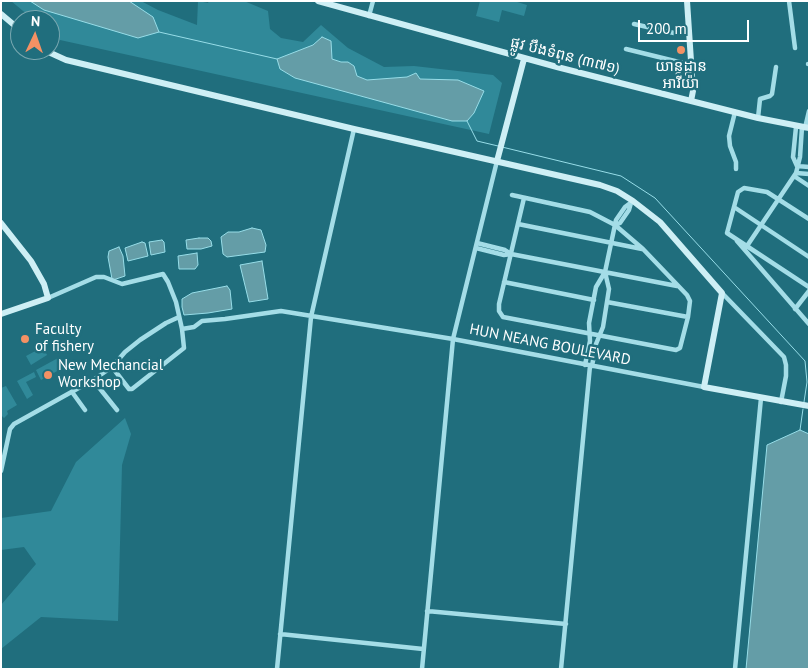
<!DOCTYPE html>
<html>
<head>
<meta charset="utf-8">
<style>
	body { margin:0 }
	#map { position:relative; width:810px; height:670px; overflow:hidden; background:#206e7d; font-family:"PT Sans",sans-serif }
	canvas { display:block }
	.frame { position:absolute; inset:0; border:2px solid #fff; pointer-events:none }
	.north { position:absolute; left:10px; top:10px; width:50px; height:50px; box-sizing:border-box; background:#206e7d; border:1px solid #79a8b1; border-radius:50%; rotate:3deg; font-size:14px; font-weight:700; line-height:20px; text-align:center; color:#fff }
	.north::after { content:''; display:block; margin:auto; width:18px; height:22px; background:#f49164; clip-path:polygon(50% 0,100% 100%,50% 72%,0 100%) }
	.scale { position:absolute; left:638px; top:20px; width:111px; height:22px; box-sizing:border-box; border:2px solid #fff; border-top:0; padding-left:6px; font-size:15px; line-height:18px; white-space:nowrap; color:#fff; -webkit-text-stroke:4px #206e7d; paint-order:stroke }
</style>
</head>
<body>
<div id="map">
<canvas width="810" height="670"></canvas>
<div class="frame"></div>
<div class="north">N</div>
<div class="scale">200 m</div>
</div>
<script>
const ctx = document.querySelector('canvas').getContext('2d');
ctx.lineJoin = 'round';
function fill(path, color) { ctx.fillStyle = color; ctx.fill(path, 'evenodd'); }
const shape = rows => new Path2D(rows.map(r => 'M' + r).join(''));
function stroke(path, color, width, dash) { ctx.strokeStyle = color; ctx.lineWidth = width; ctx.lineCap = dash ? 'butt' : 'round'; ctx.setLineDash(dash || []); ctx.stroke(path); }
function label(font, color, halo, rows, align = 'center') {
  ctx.font = font + ' "PT Sans","Noto Sans Khmer",sans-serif'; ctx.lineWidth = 5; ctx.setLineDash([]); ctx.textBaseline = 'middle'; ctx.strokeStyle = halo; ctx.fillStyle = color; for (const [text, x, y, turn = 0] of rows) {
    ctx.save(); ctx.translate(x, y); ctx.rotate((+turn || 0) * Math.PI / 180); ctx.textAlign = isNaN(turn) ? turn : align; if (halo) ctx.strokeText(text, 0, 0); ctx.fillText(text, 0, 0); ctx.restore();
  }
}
const green = shape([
	[11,1,141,1,158,10,197,25,198,1,208,3,209,1,244,1,268,11,270,29,281,38,303,42,321,25,348,48,384,67,414,66,493,75,502,83,489,134,60,40,50,33,50,20,34,20],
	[480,1,514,1,527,5,524,16,502,10,499,22,476,16],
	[43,347,47,355,31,365,26,356],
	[58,358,62,362,57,365,59,370,41,380,36,370],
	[34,372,36,377,26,382,33,395,27,399,17,381],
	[6,386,17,405,7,411,8,414,4,418,1,415,1,388],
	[125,418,131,434,122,465,118,621,41,617,1,649,1,605,36,564,24,547,1,550,1,518,51,511,76,462]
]);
const water = shape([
	[30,1,129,1,153,17,159,32,138,38,44,10,30,1],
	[322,37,331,41,332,59,341,62,348,62,354,66,357,76,367,80,407,77,416,73,420,79,458,80,484,91,474,113,467,121,452,121,295,78,280,69,277,59,313,45,322,37],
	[252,228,261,230,266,245,265,252,227,257,223,254,221,237,228,232,239,232,252,228],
	[199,238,208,238,211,241,212,246,201,249,187,249,186,240,199,238],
	[162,240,164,242,165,252,151,255,149,242,162,240],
	[142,242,145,243,148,256,128,261,125,248,142,242],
	[119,247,123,256,125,276,113,280,112,279,108,257,109,251,119,247],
	[197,253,198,265,195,269,179,269,178,256,197,253],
	[262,261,268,299,249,302,240,265,262,261],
	[227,286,230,290,232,309,208,313,184,315,182,307,182,299,192,293,227,286],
	[800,430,809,434,809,669,746,669,767,445,800,430]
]);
const stream = shape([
	[159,32,277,59],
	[467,121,477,141,498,146],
	[502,147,621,176,655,198,805,361,807,382,804,402],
	[800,430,803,409]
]);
const street = shape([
	[789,1,795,48],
	[369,16,373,1],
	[634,24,674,33,688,32],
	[626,49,691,65],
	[808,64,809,64],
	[735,112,729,136,730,146,736,162,736,169],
	[758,118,760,99,770,96,772,94,776,67],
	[796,127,793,157,797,166],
	[805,128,809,111],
	[797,166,809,167],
	[796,173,809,174],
	[794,176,809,186],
	[512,195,590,212,615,225,643,249,687,295,690,301,688,317,680,348,676,350,503,317,499,311,499,304,524,198],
	[734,207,809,257],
	[809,219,767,192,744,188,738,192,727,233,809,287],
	[518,224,642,249],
	[615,225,620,223,629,210,631,203],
	[737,241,809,324],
	[477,243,505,250,511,254,677,286],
	[747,246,796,173,800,157,802,127],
	[476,248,504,255,511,254],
	[504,282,594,300],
	[722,293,784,357,786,365,786,376,781,402],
	[48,298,96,277,104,277,122,284,163,274,168,282,176,302,182,329,184,348,132,389,129,389,112,367],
	[607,302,688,317],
	[795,309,809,291],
	[182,329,194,327,202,321,225,319,281,311,453,339,704,387],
	[585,365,590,341,589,323,596,287,605,272,616,220,625,207,633,201],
	[592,366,596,344,603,327,609,289,605,272],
	[93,380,117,410],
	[72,392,85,410],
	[1,471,10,429,14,424,93,380,112,367,125,352,140,340,166,323,179,317],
	[427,611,566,624],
	[280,634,423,649],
	[277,669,311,317,354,129],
	[422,669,453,339,497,161],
	[561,669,590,366],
	[735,669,761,398]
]);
const secondary = shape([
	[318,1,557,67,758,118,809,128],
	[687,1,693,91,691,101],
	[1,14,20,30],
	[44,50,66,60,354,129,600,185,617,191,633,201,660,222,722,293,704,387,809,406],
	[497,161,524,59],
	[1,223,31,261,44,284,48,298,1,314]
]);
const markers = [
	[681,50,5,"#f49164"],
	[25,339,5,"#f49164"],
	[48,375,5,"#f49164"]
];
const streetNames = [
	["ផ្លូវ បឹងទំពុន (៣៧១)",565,56,14],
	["HUN NEANG BOULEVARD",550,345,11]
];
const poiNames = [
	["យាន្ដដ្ឋាន",681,67,"center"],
	["អារីយ៉ា",681,84,"center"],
	["Faculty",35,330],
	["of fishery",35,347],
	["New Mechancial",58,366],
	["Workshop",58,383]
];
fill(green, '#308999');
fill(water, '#649da7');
stroke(water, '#97dde8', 1);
stroke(stream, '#97dde8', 1);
stroke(street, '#a4dde7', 4.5);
stroke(secondary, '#ceeff5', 6);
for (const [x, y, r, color] of markers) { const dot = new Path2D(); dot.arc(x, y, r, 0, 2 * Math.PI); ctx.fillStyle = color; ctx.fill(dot); stroke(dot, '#206e7d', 2); }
label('15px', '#fff', '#206e7d', streetNames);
label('15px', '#fff', '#206e7d', poiNames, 'left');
</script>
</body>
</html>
